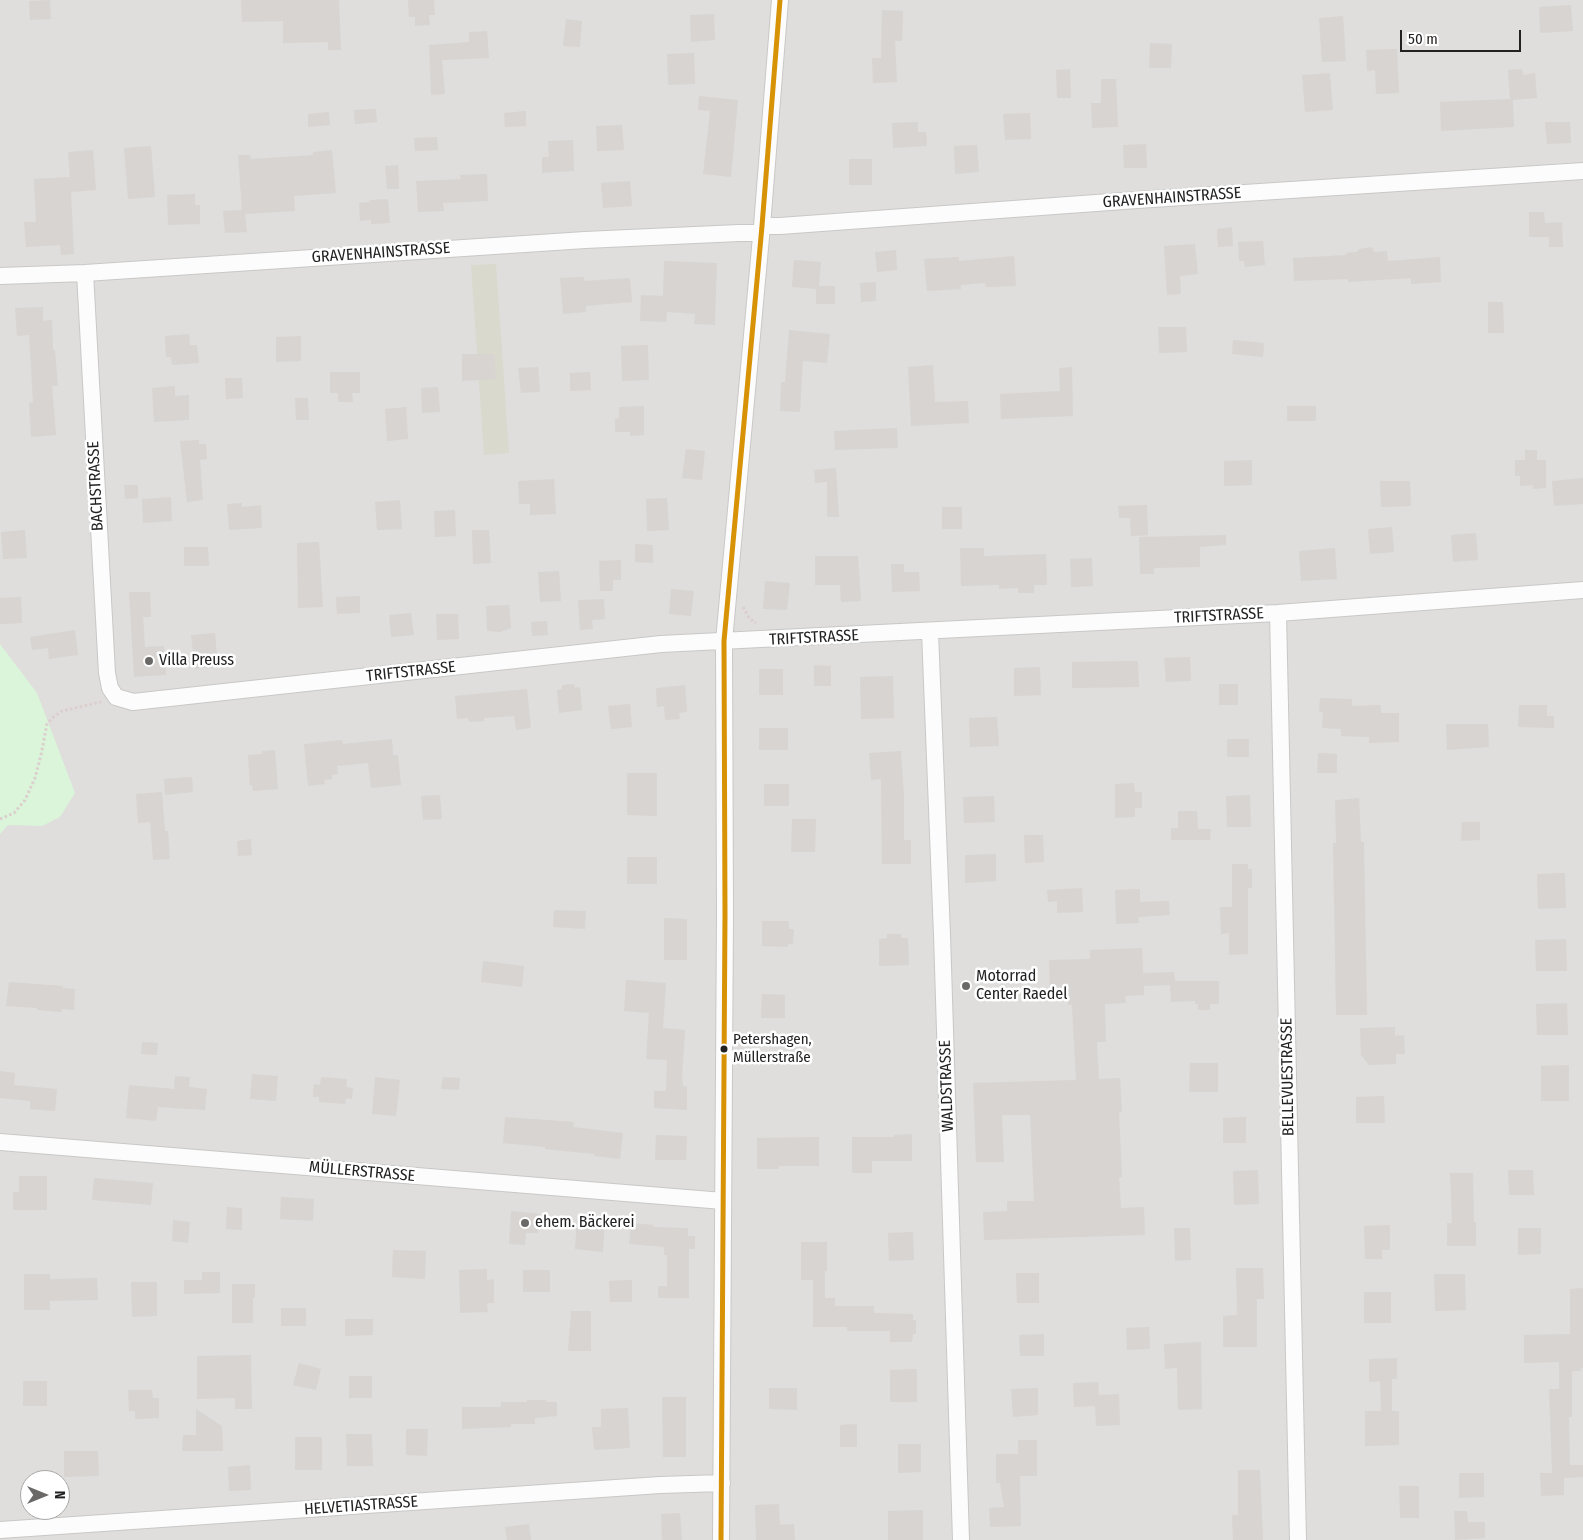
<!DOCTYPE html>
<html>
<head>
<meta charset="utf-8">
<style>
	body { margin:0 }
	#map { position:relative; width:1583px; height:1540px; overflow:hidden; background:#f0eeeb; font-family:"Fira Sans Condensed",sans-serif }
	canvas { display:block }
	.north { position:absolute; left:20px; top:1470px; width:50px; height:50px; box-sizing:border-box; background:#fff; border:1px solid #a7a7a7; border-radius:50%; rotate:90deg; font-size:14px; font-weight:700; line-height:20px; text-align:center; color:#222 }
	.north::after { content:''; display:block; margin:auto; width:18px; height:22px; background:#6a6968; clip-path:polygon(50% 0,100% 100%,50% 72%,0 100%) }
	.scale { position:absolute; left:1400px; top:30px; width:121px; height:22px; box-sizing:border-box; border:2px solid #222; border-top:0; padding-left:6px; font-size:15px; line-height:18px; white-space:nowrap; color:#222; -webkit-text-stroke:4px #fff; paint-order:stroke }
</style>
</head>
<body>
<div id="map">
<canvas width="1583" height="1540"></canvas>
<div class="north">N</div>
<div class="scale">50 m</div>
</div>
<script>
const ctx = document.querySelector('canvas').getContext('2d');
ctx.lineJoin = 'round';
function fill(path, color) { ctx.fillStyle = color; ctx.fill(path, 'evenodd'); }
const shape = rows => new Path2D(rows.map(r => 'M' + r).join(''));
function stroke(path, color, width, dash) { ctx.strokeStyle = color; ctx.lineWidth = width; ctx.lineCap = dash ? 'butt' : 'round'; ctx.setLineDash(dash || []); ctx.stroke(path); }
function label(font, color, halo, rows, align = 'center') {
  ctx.font = font + ' "Fira Sans Condensed",sans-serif'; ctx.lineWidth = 5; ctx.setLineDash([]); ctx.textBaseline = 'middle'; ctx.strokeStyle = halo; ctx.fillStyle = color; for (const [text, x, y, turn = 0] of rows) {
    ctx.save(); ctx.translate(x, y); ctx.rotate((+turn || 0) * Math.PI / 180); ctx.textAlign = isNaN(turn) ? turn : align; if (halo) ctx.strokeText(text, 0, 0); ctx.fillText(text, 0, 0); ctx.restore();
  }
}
const residential = shape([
	[0,0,1583,0,1583,1540,0,1540],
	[30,1480,60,1480,60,1510,30,1510]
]);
const construction = shape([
	[496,264,509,453,484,455,471,265]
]);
const park = shape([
	[0,644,37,693,75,793,60,817,42,826,8,825,0,834]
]);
const building = shape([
	[50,0,51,19,30,20,29,1],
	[241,0,339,0,341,50,328,50,328,42,283,43,283,21,242,22],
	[408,0,434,0,435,15,429,15,430,25,415,26,415,17,409,17],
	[1571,5,1573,31,1540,33,1539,7],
	[882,10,903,11,902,41,895,41,897,82,873,83,872,58,881,58],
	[714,14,715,40,691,42,690,15],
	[1343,16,1346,61,1322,62,1319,18],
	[566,19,582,21,580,47,563,46],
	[487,31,489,58,442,60,445,94,431,95,429,45,469,42,469,32],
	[1150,43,1172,44,1171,68,1149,68],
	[1397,49,1399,93,1376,94,1375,70,1367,71,1366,50],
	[694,53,695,84,668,85,667,54],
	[1070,69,1071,98,1057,98,1056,70],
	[1522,69,1523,75,1535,73,1537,98,1513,100,1514,127,1441,131,1440,102,1510,99,1508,70],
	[1330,73,1333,110,1305,112,1302,75],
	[1101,79,1116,79,1118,127,1092,128,1091,103,1101,103],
	[699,96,738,100,731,177,703,174,710,111,698,110],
	[376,109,377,122,355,124,354,110],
	[526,111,526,126,505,127,504,113],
	[329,112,330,125,308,127,308,114],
	[1030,113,1031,139,1005,140,1003,114],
	[918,122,918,132,926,132,927,146,893,148,892,123],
	[1545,122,1570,122,1571,143,1547,144],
	[622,125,624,150,597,151,596,126],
	[437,137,438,150,415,151,414,138],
	[573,140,574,171,542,173,542,157,549,157,548,141],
	[1146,144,1147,168,1124,168,1123,145],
	[977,145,979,172,955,174,954,146],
	[151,146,155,197,128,199,124,148],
	[93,150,96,190,71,192,74,254,61,255,60,245,26,247,24,222,36,222,34,179,70,177,68,152],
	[332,150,336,193,294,196,295,211,245,214,247,232,225,233,223,211,242,210,238,155,250,155,251,159,313,155,313,152],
	[849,159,872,159,872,185,849,185],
	[398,165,399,189,387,189,385,166],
	[487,174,488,201,443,203,444,211,418,212,416,181,461,179,460,175],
	[630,181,632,206,603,208,601,183],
	[195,194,195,205,200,205,200,224,168,225,167,195],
	[388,199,390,223,371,224,371,220,360,221,359,203,370,202,370,200],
	[1529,212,1544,212,1545,223,1562,222,1563,247,1549,247,1549,237,1529,237],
	[1232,227,1233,246,1218,247,1217,229],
	[1263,241,1265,265,1245,267,1244,261,1239,261,1238,242],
	[1195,244,1198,274,1180,276,1181,294,1167,295,1164,246],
	[1372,247,1374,252,1387,251,1388,261,1440,257,1441,282,1411,284,1411,278,1348,282,1348,279,1294,281,1293,258,1346,255,1346,253,1357,252,1359,249],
	[896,250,897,270,877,272,875,252],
	[1014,256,1016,286,986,287,985,283,961,285,961,289,927,291,924,259,959,257,959,261],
	[794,260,821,262,819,286,835,286,835,304,816,304,816,289,792,287],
	[664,261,717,263,715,325,694,324,695,314,667,312,666,322,640,321,641,295,663,296],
	[584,277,584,281,630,278,632,302,586,306,586,312,563,314,560,278],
	[876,282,876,301,861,302,860,283],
	[1488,302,1503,302,1504,333,1488,333],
	[43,307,43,321,52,320,53,350,55,350,58,386,52,386,56,435,31,437,29,403,33,402,29,335,17,336,15,308],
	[1158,327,1186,327,1187,352,1159,353],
	[789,330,830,334,827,363,803,361,800,412,780,411,781,382,785,382],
	[189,334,190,345,197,345,199,363,172,365,171,357,166,357,165,336],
	[301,336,301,361,276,362,276,337],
	[1233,340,1264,343,1263,357,1232,354],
	[648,345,649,380,622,381,621,346],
	[462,354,494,354,496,379,462,381],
	[933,365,935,402,968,401,969,423,911,426,908,367],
	[538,367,540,392,521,393,518,368],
	[1072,367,1073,416,1001,419,1000,394,1060,391,1059,368],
	[330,372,360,372,360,393,352,393,353,402,338,402,338,393,330,393],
	[590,372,591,390,570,391,570,373],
	[225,378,242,378,243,398,226,399],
	[175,386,175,396,189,395,189,420,154,422,152,388],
	[438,387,440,412,422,413,421,388],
	[295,398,308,398,309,420,296,420],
	[644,406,644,435,630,436,630,432,615,432,615,419,619,418,619,407],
	[1287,406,1316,406,1316,421,1287,421],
	[406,407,408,439,387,441,385,409],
	[897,428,898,448,835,450,834,431],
	[199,440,199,444,206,444,207,459,200,460,203,500,187,502,180,441],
	[686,449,705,451,702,480,682,478],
	[1525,450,1537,450,1537,460,1546,460,1546,488,1533,489,1533,485,1520,486,1520,476,1515,476,1515,460,1525,460],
	[1252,460,1252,485,1224,486,1224,461],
	[836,468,839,517,827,517,827,482,815,483,814,470],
	[1583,478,1583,504,1554,506,1552,481],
	[554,479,556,514,530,515,530,504,519,504,518,481],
	[1380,481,1410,481,1411,506,1381,507],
	[124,485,138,485,138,498,125,499],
	[171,497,172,521,143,523,142,499],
	[667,498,669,530,647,531,646,499],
	[400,500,402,529,377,530,375,502],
	[242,503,242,507,261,505,262,528,229,530,227,504],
	[1147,505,1148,535,1131,536,1130,518,1119,518,1118,506],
	[942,507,962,507,962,529,942,529],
	[455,510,456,536,435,537,434,511],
	[1392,527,1394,552,1370,554,1368,529],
	[25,530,27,558,3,559,1,532],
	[472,530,489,530,491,563,473,564],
	[1476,533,1478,560,1453,562,1451,535],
	[1226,535,1226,545,1200,547,1200,567,1154,568,1154,574,1140,574,1139,537],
	[319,542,323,607,298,608,297,543],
	[635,544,653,545,653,563,635,562],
	[184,547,208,547,209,566,184,566],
	[960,548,984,548,984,556,1046,554,1047,585,1034,585,1034,593,1018,593,1018,588,999,589,999,585,961,586],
	[1335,548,1337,579,1301,581,1299,551],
	[815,556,858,556,861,601,841,602,840,585,815,585],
	[1092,558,1093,586,1071,587,1070,559],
	[621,560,621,580,613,580,613,591,600,591,599,561],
	[891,564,904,564,904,572,919,572,920,591,892,592],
	[559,571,561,601,540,602,538,572],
	[765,581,790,583,787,610,763,609],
	[671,589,694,591,691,616,669,614],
	[129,592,150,592,151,617,143,617,145,647,164,646,166,675,134,677],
	[360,596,360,613,337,614,336,597],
	[21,597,22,623,0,624,0,598],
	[604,599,605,619,592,620,593,629,580,630,578,600],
	[509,605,511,628,500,632,487,631,486,606],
	[411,613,414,635,391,637,389,615],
	[436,614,458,614,459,639,437,640],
	[547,621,548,635,532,636,531,622],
	[75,630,78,655,49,659,48,648,32,650,30,637],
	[215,633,218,667,195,669,191,635],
	[1190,657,1191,681,1166,682,1164,658],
	[1138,661,1139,687,1072,688,1072,662],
	[814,665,831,666,831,686,814,686],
	[1040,667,1041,695,1014,696,1014,668],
	[759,669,783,669,783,695,759,695],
	[893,676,894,718,861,719,860,677],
	[574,684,575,688,580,687,582,710,559,713,557,690,562,689,562,685],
	[1219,684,1238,684,1238,705,1219,705],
	[685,685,687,712,679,713,680,719,665,720,664,706,657,707,656,688],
	[527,689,531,728,516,730,514,716,484,718,484,721,469,722,468,718,457,719,455,696],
	[1320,698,1352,699,1352,706,1381,705,1381,713,1399,713,1399,742,1369,743,1369,737,1341,736,1341,729,1322,728,1323,712,1319,712],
	[630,704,632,727,611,729,608,706],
	[1519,705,1547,705,1547,716,1554,716,1554,728,1518,727],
	[997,717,999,746,970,747,969,718],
	[1446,724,1488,724,1489,747,1447,750],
	[759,728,788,728,788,750,759,750],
	[392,739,393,755,398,755,401,785,371,788,368,763,337,766,338,774,332,775,332,779,324,780,325,784,308,786,304,744,342,740,343,744],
	[1227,739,1249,739,1249,757,1227,757],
	[275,750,278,789,253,791,252,785,250,786,248,755,262,754,262,751],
	[901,751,904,797,904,840,911,840,911,864,882,864,881,779,871,780,869,753],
	[1318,753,1337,754,1337,773,1317,773],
	[627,773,657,773,657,816,627,815],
	[192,777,193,792,165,795,164,779],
	[1134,783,1135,792,1142,792,1142,808,1135,808,1135,817,1115,818,1115,784],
	[764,784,789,784,789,806,764,806],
	[162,792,165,831,168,831,170,859,153,860,150,822,138,823,136,794],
	[440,795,442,819,423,820,421,796],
	[1250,795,1251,827,1227,827,1226,796],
	[994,796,995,822,964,823,963,797],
	[1359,798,1361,842,1364,842,1367,1015,1336,1015,1333,843,1336,843,1335,800],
	[1178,811,1197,811,1198,829,1211,829,1210,840,1171,840,1171,828,1178,828],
	[792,819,816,819,815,852,791,852],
	[1462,822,1480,822,1480,840,1461,841],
	[1024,835,1043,835,1044,862,1025,863],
	[251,839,252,855,238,856,237,841],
	[996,854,996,881,965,883,965,855],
	[627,857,657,857,657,884,627,884],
	[1232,864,1248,864,1248,869,1252,869,1252,888,1248,888,1248,954,1229,955,1229,933,1221,934,1220,907,1232,907],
	[1565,873,1566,908,1538,909,1537,874],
	[1082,888,1083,912,1057,913,1057,901,1048,902,1047,890],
	[1140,889,1140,902,1169,901,1170,915,1138,917,1139,923,1116,924,1115,890],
	[554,910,586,911,585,929,553,927],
	[664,918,687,919,687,960,664,960],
	[762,921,789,921,789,929,794,929,793,944,788,944,788,947,762,946],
	[887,934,901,934,901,938,908,938,909,965,879,966,879,939,887,938],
	[1566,939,1567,971,1536,971,1535,940],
	[1142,948,1143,973,1174,972,1175,981,1219,981,1219,1004,1210,1004,1210,1010,1198,1010,1198,1004,1195,1004,1195,1001,1171,1002,1170,985,1144,986,1144,995,1125,996,1126,1003,1105,1004,1106,1042,1097,1042,1099,1079,1120,1078,1122,1112,1119,1112,1122,1177,1119,1178,1121,1208,1144,1207,1145,1235,984,1240,983,1212,1007,1211,1007,1201,1034,1201,1030,1115,1002,1115,1004,1162,976,1162,973,1083,1076,1080,1072,1005,1068,1005,1068,988,1050,989,1049,960,1090,959,1090,950],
	[483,961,524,966,522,987,481,982],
	[626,980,666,983,663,1028,685,1030,682,1077,683,1086,687,1086,687,1110,654,1108,654,1091,666,1091,667,1060,646,1059,649,1013,624,1011],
	[9,982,63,986,63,988,75,989,74,1010,62,1009,61,1012,37,1010,37,1008,6,1006],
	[762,994,785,995,785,1018,761,1018],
	[1567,1003,1568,1035,1537,1035,1536,1004],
	[1395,1027,1395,1036,1404,1035,1405,1054,1396,1054,1396,1064,1369,1065,1361,1055,1360,1028],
	[142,1042,158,1043,157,1055,141,1054],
	[1190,1063,1218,1063,1218,1092,1189,1092],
	[1569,1065,1569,1101,1541,1101,1541,1066],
	[0,1071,15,1073,14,1085,57,1089,55,1111,30,1109,30,1101,0,1098],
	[252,1074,278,1076,276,1101,250,1099],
	[175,1076,190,1077,189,1087,207,1089,205,1110,158,1107,156,1121,126,1118,129,1085,174,1089],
	[321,1077,347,1079,346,1087,353,1088,352,1099,346,1098,345,1104,319,1102,319,1097,313,1097,314,1084,320,1085],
	[375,1077,400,1080,396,1116,372,1114],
	[443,1077,460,1078,459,1090,441,1089],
	[1384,1096,1385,1123,1356,1123,1356,1097],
	[505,1117,574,1122,573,1127,623,1133,620,1159,594,1156,594,1154,545,1149,545,1147,503,1143],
	[1246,1117,1246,1143,1223,1143,1223,1118],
	[912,1134,912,1161,872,1161,872,1173,852,1173,852,1137,894,1137,894,1135],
	[656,1135,687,1136,686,1160,655,1160],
	[819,1137,819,1166,779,1166,779,1169,757,1169,757,1138],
	[1258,1170,1259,1204,1234,1205,1233,1171],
	[1508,1170,1533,1170,1534,1195,1509,1195],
	[1450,1173,1473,1173,1474,1222,1476,1222,1476,1246,1447,1246,1447,1223,1452,1223],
	[19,1176,47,1176,47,1210,13,1210,13,1192,19,1192],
	[94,1178,153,1183,151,1205,92,1200],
	[281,1197,314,1199,313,1221,280,1219],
	[227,1207,242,1208,242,1230,226,1229],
	[511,1211,540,1214,538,1233,526,1233,525,1245,509,1244],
	[577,1218,605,1220,603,1252,575,1249],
	[173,1220,190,1222,188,1243,172,1241],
	[631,1223,653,1225,653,1227,688,1228,688,1236,695,1236,695,1249,689,1249,689,1298,658,1298,658,1286,667,1286,667,1255,664,1255,664,1247,629,1244],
	[1390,1225,1390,1250,1382,1250,1382,1259,1365,1259,1364,1226],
	[1174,1228,1190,1228,1191,1260,1175,1261],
	[1518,1228,1541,1228,1541,1254,1518,1255],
	[913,1232,914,1260,889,1261,888,1233],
	[801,1242,827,1242,827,1271,825,1271,825,1298,835,1298,835,1306,874,1306,874,1313,913,1314,913,1320,916,1320,916,1334,913,1334,912,1342,890,1342,890,1331,847,1331,847,1327,813,1327,813,1280,801,1280],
	[393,1250,426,1251,425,1279,392,1277],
	[1236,1268,1263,1268,1264,1299,1257,1299,1257,1347,1223,1347,1223,1316,1237,1315],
	[487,1269,487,1280,494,1279,494,1303,487,1303,488,1312,460,1313,459,1270],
	[523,1270,550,1270,550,1292,523,1292],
	[202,1272,220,1272,220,1293,184,1294,184,1280,202,1280],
	[1016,1273,1039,1273,1039,1303,1017,1303],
	[24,1274,50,1274,50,1279,97,1278,98,1300,50,1301,50,1310,24,1310],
	[1434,1274,1465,1274,1466,1310,1435,1311],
	[632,1280,632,1302,610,1302,609,1281],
	[131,1282,157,1282,157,1316,132,1317],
	[232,1284,255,1284,255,1298,253,1298,253,1323,232,1323],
	[1583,1288,1583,1368,1581,1368,1581,1371,1572,1371,1572,1417,1569,1417,1570,1465,1583,1465,1583,1477,1564,1478,1564,1495,1541,1496,1540,1473,1552,1473,1549,1389,1559,1389,1559,1362,1524,1363,1524,1335,1570,1334,1570,1289],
	[1364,1292,1391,1292,1391,1323,1364,1323],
	[281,1308,306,1308,306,1326,281,1326],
	[571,1311,591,1311,591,1351,568,1351],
	[345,1319,373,1319,373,1335,345,1336],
	[1149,1327,1150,1349,1127,1350,1126,1328],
	[1044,1334,1044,1356,1020,1356,1019,1335],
	[1201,1342,1202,1409,1178,1410,1177,1368,1165,1369,1164,1344],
	[251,1355,252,1409,235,1409,235,1398,197,1399,197,1356],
	[1397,1358,1397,1379,1392,1379,1392,1411,1399,1411,1399,1445,1365,1446,1365,1411,1381,1411,1380,1381,1369,1382,1369,1359],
	[299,1363,321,1369,316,1390,293,1385],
	[917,1369,917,1402,890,1402,890,1370],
	[349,1376,372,1376,372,1398,349,1398],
	[23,1381,47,1381,47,1406,23,1406],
	[1098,1382,1099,1395,1119,1394,1120,1425,1096,1426,1095,1406,1074,1407,1073,1383],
	[769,1388,797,1388,797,1410,769,1409],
	[1038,1388,1038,1415,1013,1417,1011,1389],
	[128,1390,152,1390,153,1398,159,1398,159,1418,135,1419,135,1411,129,1411],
	[662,1397,686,1397,686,1457,663,1457],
	[527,1400,546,1400,546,1402,557,1402,557,1416,535,1418,535,1424,511,1424,511,1427,462,1429,462,1407,501,1407,501,1402,527,1402],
	[628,1408,630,1448,594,1450,592,1427,601,1427,601,1409],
	[196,1409,222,1426,223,1451,182,1451,183,1435,196,1435],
	[857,1424,857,1447,840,1447,840,1425],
	[406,1429,428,1429,427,1456,406,1455],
	[346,1434,372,1434,373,1466,347,1466],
	[295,1437,322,1437,322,1470,295,1470],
	[1018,1440,1037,1440,1037,1476,1020,1476,1021,1526,990,1527,989,1508,1004,1507,1000,1483,996,1483,996,1454,1018,1454],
	[898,1444,921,1444,921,1472,898,1473],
	[64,1451,98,1451,99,1476,64,1477],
	[250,1465,251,1490,229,1491,228,1467],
	[1238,1470,1260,1470,1263,1540,1233,1540,1232,1515,1238,1515],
	[1459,1473,1484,1473,1484,1497,1459,1498],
	[1399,1486,1419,1486,1419,1518,1400,1518],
	[779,1504,780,1525,794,1524,795,1540,756,1540,755,1505],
	[923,1510,923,1540,888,1540,888,1511],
	[1454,1511,1467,1511,1468,1522,1485,1522,1485,1538,1455,1540],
	[680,1513,682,1540,662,1540,661,1514],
	[529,1524,531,1540,507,1540,505,1527]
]);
const path = shape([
	[743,607,749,618,756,623],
	[0,819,14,813,25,800,35,778,41,755,47,724,52,718,62,711,101,702]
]);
const minor = shape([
	[762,226,780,226,1137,200,1583,171],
	[85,273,107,673,110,688,116,697,133,702,661,644,1278,613,1583,590],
	[0,276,85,273,585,240,739,233,761,233],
	[1278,613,1298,1540],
	[930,632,942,935,961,1540],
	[0,1142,723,1201],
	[0,1530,660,1485,722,1483],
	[721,1540,725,914,724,641,762,226,780,0]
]);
const bus1 = shape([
	[721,1540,725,914,724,641,762,226,780,0]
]);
const markers = [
	[149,661,5,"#6a6968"],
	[966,986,5,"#6a6968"],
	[724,1049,4.5,"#222"],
	[525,1223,5,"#6a6968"]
];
const busNames = [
	["Petershagen,",733,1040],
	["Müllerstraße",733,1058]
];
const streetNames = [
	["GRAVENHAINSTRASSE",1172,198,-4],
	["GRAVENHAINSTRASSE",381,253,-4],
	["BACHSTRASSE",96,486,-93],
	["TRIFTSTRASSE",1219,616,-3],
	["TRIFTSTRASSE",814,638,-3],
	["TRIFTSTRASSE",411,672,-6],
	["BELLEVUESTRASSE",1288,1077,-91],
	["WALDSTRASSE",947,1086,-92],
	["MÜLLERSTRASSE",362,1172,5],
	["HELVETIASTRASSE",361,1506,-4]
];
const poiNames = [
	["Villa Preuss",159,661],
	["Motorrad",976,977],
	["Center Raedel",976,995],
	["ehem. Bäckerei",535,1223]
];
fill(residential, '#dfdedc');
fill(construction, '#d9d9cd');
fill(park, '#daf5da');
fill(building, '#d7d4d2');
stroke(minor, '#c9c8c7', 18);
stroke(path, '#dccecd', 3, [2.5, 2.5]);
stroke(minor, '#fdfcfc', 16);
stroke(bus1, '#d79205', 5);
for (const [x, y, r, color] of markers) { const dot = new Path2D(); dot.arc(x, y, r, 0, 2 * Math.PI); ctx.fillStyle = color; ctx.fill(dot); stroke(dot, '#fff', 2); }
label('15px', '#222', '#fff', busNames, 'left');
label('16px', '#222', '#fff', streetNames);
label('16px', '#222', '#fff', poiNames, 'left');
</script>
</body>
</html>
